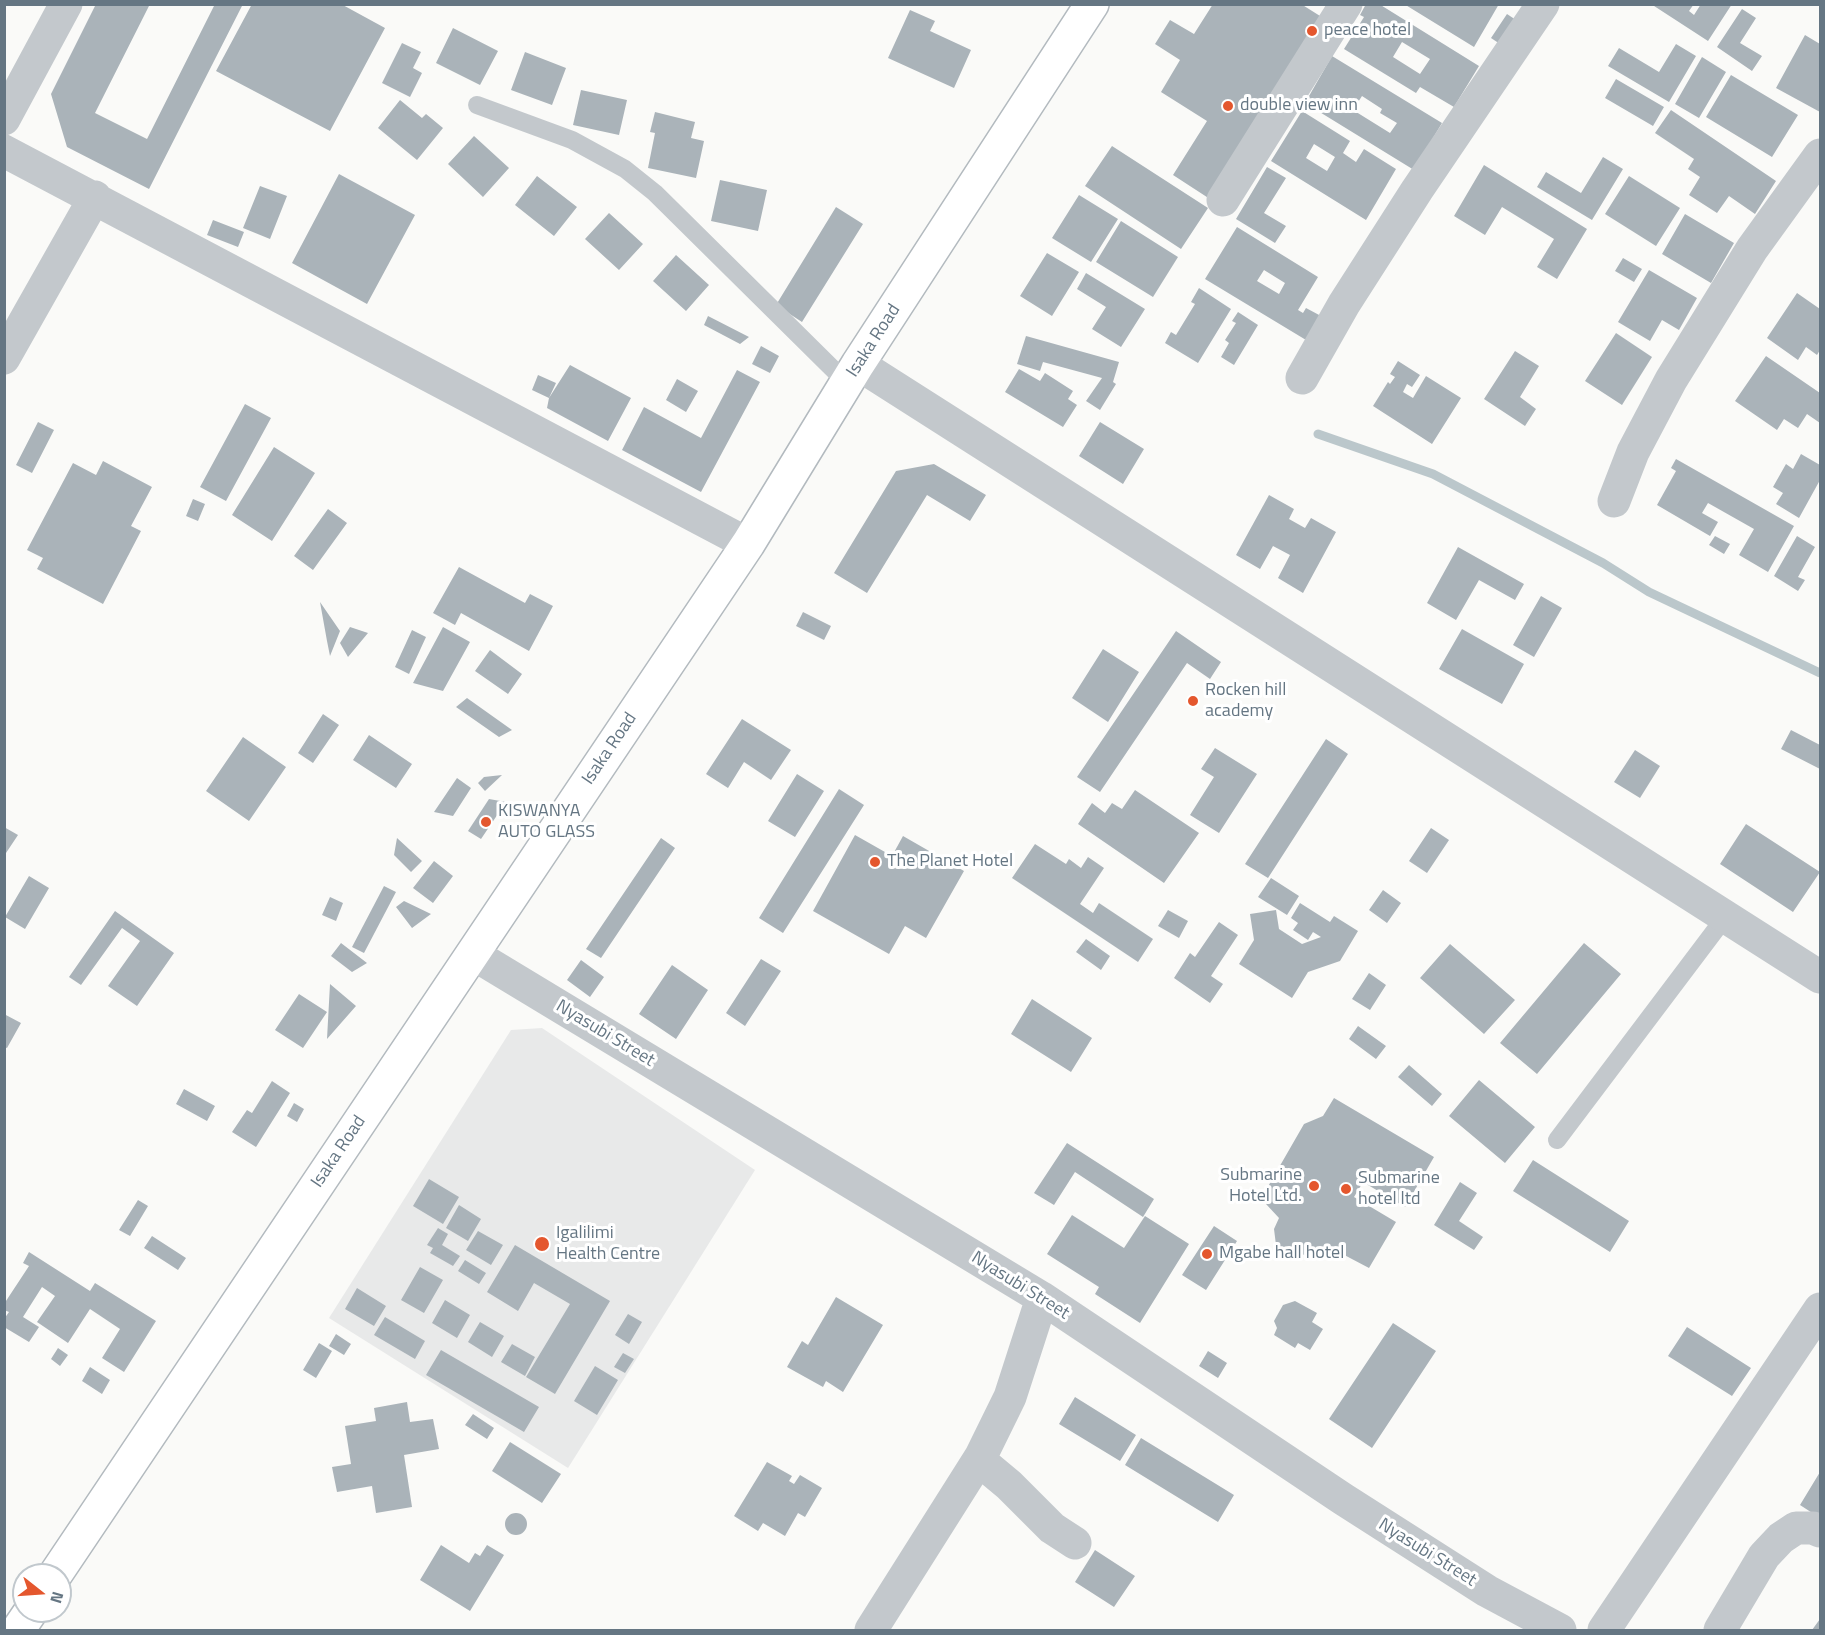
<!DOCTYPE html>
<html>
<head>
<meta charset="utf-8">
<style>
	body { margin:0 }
	#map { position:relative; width:1825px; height:1635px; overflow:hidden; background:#fafaf8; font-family:"Titillium Web",sans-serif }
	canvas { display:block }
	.frame { position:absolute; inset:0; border:6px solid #657683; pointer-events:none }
	.north { position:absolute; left:12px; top:1563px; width:60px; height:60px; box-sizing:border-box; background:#fff; border:2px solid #c1c8cd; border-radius:50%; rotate:107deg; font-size:16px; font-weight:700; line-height:24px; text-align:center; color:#657683 }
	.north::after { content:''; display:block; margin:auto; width:21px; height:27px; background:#e4572e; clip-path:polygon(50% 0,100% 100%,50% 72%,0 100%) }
</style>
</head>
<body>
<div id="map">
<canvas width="1825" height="1635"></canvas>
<div class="frame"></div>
<div class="north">N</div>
</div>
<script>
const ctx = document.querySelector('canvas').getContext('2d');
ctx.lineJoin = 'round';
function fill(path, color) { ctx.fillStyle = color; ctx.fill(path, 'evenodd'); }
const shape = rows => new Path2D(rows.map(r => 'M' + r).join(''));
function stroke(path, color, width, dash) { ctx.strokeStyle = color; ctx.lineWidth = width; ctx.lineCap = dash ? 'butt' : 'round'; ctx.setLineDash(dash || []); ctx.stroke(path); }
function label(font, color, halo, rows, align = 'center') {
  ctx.font = font + ' "Titillium Web",sans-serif'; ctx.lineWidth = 6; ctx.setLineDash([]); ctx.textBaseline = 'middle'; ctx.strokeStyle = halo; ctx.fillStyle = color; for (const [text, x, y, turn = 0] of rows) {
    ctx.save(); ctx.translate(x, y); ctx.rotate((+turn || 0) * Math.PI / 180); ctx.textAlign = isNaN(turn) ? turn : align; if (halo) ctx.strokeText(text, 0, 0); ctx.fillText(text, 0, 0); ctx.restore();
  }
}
const built = shape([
	[542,1028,755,1170,568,1468,329,1318,511,1030]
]);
const stream = shape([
	[1318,434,1433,474,1603,563,1649,592,1820,673]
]);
const building = shape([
	[96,4,150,4,95,113,147,139,215,4,243,4,149,189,67,147,51,94],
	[252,4,341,4,385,28,330,131,216,71],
	[1213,4,1301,4,1328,21,1213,201,1173,175,1207,121,1161,92,1180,60,1155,44,1170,20,1194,34],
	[1366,4,1379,4,1479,66,1454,107,1420,87,1416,93,1344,49,1364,17,1360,15],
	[1402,42,1430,59,1420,74,1393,57],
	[1404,4,1499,4,1474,47],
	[1651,4,1694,4,1689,11,1694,15,1701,4,1732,4,1708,41],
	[1742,9,1756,18,1740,43,1762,56,1752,71,1717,47],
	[910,10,935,21,930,31,971,50,954,88,888,58],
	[1507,14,1519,22,1503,46,1491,38],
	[453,28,498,51,480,85,436,63],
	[1805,35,1820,44,1820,112,1776,88],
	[402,43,421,52,413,68,422,73,410,97,382,83],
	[1676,44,1696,56,1669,102,1608,66,1619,48,1659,72],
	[525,52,566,68,552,105,511,90],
	[1332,56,1442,123,1414,170,1305,103],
	[1362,96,1382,109,1380,113,1397,123,1390,133,1353,110],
	[1702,57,1726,72,1699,118,1675,104],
	[1731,75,1798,115,1772,157,1706,117],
	[1616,79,1664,107,1653,126,1605,98],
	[581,90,627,100,619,135,573,125],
	[400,100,422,118,426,114,443,128,417,160,378,128],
	[1671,110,1776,181,1755,214,1729,196,1717,213,1689,195,1700,177,1688,169,1694,159,1655,133],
	[1302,111,1350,141,1343,153,1356,162,1364,149,1396,169,1366,220,1271,161],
	[1314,144,1335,157,1327,171,1306,158],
	[655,112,695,122,691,138,704,141,696,178,648,168,655,133,650,132],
	[474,136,509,168,483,197,448,164],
	[1112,146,1208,208,1181,249,1085,186],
	[1603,157,1623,169,1592,220,1537,187,1546,172,1581,193],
	[1484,165,1587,229,1557,279,1537,267,1554,239,1502,207,1485,235,1454,216],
	[1267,167,1286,178,1264,213,1286,226,1275,243,1236,219],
	[339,174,415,215,367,304,292,263],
	[537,176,577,207,554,236,515,205],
	[1629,176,1680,208,1656,246,1605,214],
	[720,180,767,190,758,231,711,221],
	[260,186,287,196,270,239,243,228],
	[1079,195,1118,219,1091,262,1052,238],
	[836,207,863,224,802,322,776,305],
	[609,213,643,244,619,270,585,239],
	[1685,214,1734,243,1711,283,1662,254],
	[213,220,244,232,238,247,207,235],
	[1121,221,1178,257,1153,297,1096,262],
	[1237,227,1318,277,1298,310,1303,313,1306,308,1321,316,1306,340,1205,279],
	[1264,270,1285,283,1279,294,1257,281],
	[1047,253,1079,272,1052,316,1020,296],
	[676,255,709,285,686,311,653,281],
	[1623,258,1642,269,1634,282,1615,271],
	[1649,270,1697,298,1679,330,1662,320,1650,341,1618,322],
	[1086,273,1145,309,1121,347,1092,329,1106,307,1077,289],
	[1199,288,1231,309,1198,363,1165,343,1171,332,1176,335,1195,304,1191,302],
	[1797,293,1820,309,1820,350,1817,355,1806,347,1798,360,1767,338],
	[1238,312,1258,325,1234,365,1221,357,1229,343,1225,340,1236,323,1232,321],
	[708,316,749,337,740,344,704,325],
	[1616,333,1652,357,1622,405,1585,381],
	[1026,336,1119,362,1113,382,1116,384,1100,410,1086,401,1102,378,1043,362,1040,371,1017,364],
	[761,346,779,356,770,373,752,364],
	[1515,351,1539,366,1520,397,1536,409,1525,426,1484,399],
	[1766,356,1820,393,1820,423,1807,414,1798,428,1784,419,1777,430,1735,401],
	[1398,361,1420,375,1412,387,1407,384,1403,392,1413,398,1426,376,1461,398,1432,444,1373,406,1388,382,1390,384,1395,377,1390,374],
	[570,365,631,398,608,441,547,408,549,398],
	[1019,369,1040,381,1045,373,1073,391,1068,399,1077,405,1063,427,1005,392],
	[737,370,760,382,701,492,622,450,644,407,701,438],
	[538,375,556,383,549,398,532,390],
	[677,379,698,391,686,412,666,400],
	[245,404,271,418,226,501,200,487],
	[38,422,54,430,32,473,16,465],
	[1100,422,1144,449,1123,484,1079,456],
	[274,447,315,473,272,541,232,515],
	[1801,454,1820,465,1820,480,1799,518,1776,504,1783,493,1773,487,1786,464,1793,469],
	[1676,459,1794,526,1768,572,1739,555,1754,529,1708,503,1702,513,1718,522,1710,536,1657,505,1676,471,1671,468],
	[103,461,152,487,131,526,141,531,103,604,37,569,43,558,27,550,73,463,96,475],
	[934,464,986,495,970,521,927,495,867,593,834,573,896,471],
	[1269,495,1294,509,1289,519,1305,528,1311,518,1336,532,1303,593,1278,578,1290,555,1273,546,1260,569,1236,555],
	[193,499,205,504,198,521,186,516],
	[328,509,347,523,313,570,294,556],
	[1715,536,1730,544,1724,554,1709,545],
	[1797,536,1815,547,1798,577,1805,580,1798,591,1774,576],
	[1458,547,1524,584,1515,600,1479,580,1456,620,1427,603],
	[459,567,525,603,530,594,553,606,529,651,461,613,455,625,433,613],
	[1541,596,1562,608,1534,657,1513,645],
	[320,602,340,631,330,656,327,641],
	[803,612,831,626,824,640,796,626],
	[350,627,368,633,348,657,340,643],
	[443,627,470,642,443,691,413,683],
	[1462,629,1524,664,1502,704,1439,669],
	[412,630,426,637,409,674,395,667],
	[1176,631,1221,662,1210,679,1187,663,1100,792,1077,777],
	[1103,649,1139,672,1108,722,1072,698],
	[490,650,522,674,508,694,475,671],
	[467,698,512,730,499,737,456,707],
	[323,714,339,725,313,763,298,753],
	[742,719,791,750,771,780,744,762,728,788,706,774],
	[1791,730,1820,745,1820,769,1781,749],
	[369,735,412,764,396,788,353,760],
	[243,737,286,767,249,821,206,791],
	[1326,739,1348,754,1268,878,1245,864],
	[1215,748,1257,774,1219,833,1190,815,1214,777,1201,769],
	[1635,750,1660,766,1640,798,1614,782],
	[797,774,824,791,795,837,768,821],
	[502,775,485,791,478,783,484,777],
	[457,778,471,788,453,816,434,812],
	[839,789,864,805,783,933,759,918],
	[1135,790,1199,833,1164,883,1078,824,1092,803,1105,813,1112,803,1122,809],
	[489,799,506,802,481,839,468,831],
	[1746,824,1820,872,1793,912,1720,864],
	[4,827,18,835,4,856],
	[1431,828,1449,840,1427,873,1409,861],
	[855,835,892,856,903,836,964,871,926,938,905,926,889,954,813,911],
	[397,838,422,861,411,872,394,855],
	[661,838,675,848,601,958,586,949],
	[1035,844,1066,864,1069,859,1081,868,1088,857,1104,868,1080,904,1093,913,1099,903,1153,939,1138,962,1012,878],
	[434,861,453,876,433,903,413,888],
	[29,876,49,888,25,929,5,917],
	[1271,878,1299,896,1287,915,1258,897],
	[384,886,396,892,364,953,352,947],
	[1383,890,1401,903,1387,923,1369,910],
	[330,897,343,903,336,921,322,915],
	[404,901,431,914,412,928,396,907],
	[1300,903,1330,922,1334,916,1358,931,1340,961,1308,972,1292,998,1239,964,1254,940,1250,914,1276,910,1279,929,1302,944,1321,937,1313,932,1308,940,1293,930,1298,923,1291,918],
	[1168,910,1188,921,1179,938,1158,926],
	[115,911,174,953,137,1006,108,986,140,941,122,928,81,985,69,977],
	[1219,922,1238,935,1211,976,1223,984,1210,1003,1174,978,1190,953,1195,957],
	[1086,939,1110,956,1101,970,1076,952],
	[341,943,367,963,352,972,331,956],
	[1584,943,1621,974,1537,1074,1500,1043],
	[1450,944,1515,1000,1484,1034,1420,978],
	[761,959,781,971,745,1026,726,1013],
	[581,960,604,977,590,997,567,980],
	[672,965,708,990,676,1039,639,1014],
	[1369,973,1386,985,1370,1010,1352,999],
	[330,984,356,1006,327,1039],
	[299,994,327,1012,303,1048,275,1030],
	[1032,999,1092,1038,1071,1072,1011,1034],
	[4,1014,21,1023,7,1048,4,1047],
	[1358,1026,1386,1046,1376,1059,1349,1039],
	[1409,1065,1442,1094,1432,1106,1398,1077],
	[1479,1080,1535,1127,1505,1163,1449,1116],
	[272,1081,290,1093,256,1147,232,1132,247,1110,252,1113],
	[184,1089,215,1106,207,1121,176,1104],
	[1334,1098,1434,1157,1405,1207,1363,1182,1354,1197,1396,1222,1369,1268,1331,1248,1310,1255,1291,1254,1276,1245,1274,1229,1279,1218,1266,1204,1266,1190,1304,1124,1323,1116],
	[294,1103,304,1109,297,1122,287,1116],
	[1067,1143,1154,1199,1143,1217,1075,1172,1054,1205,1034,1193],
	[1533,1160,1629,1221,1610,1252,1513,1191],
	[429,1179,459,1197,443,1224,413,1206],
	[1460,1182,1477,1193,1459,1221,1483,1237,1474,1250,1434,1225],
	[138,1200,148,1206,130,1236,119,1230],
	[459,1205,481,1219,468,1241,446,1228],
	[1072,1215,1124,1248,1145,1216,1189,1244,1140,1323,1095,1294,1099,1287,1047,1254],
	[1214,1226,1237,1241,1206,1290,1182,1275],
	[438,1228,448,1234,442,1245,460,1256,453,1266,430,1253,433,1248,427,1245],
	[478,1231,503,1245,491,1265,466,1250],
	[152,1236,186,1258,178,1270,144,1248],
	[515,1245,610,1301,555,1394,526,1377,570,1304,534,1283,518,1311,487,1292],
	[29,1252,90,1291,95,1283,156,1321,124,1372,102,1358,120,1329,90,1309,68,1343,37,1322,55,1296,42,1287,23,1317,39,1327,29,1342,4,1327,4,1319,9,1312,4,1310,4,1304,29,1266,23,1263],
	[465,1260,486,1273,479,1284,458,1271],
	[420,1267,443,1280,424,1313,401,1300],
	[357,1288,386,1306,374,1326,345,1309],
	[836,1297,883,1325,843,1392,826,1381,823,1387,787,1367,802,1341,808,1345],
	[445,1300,470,1315,457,1338,432,1323],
	[1295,1301,1317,1313,1312,1322,1323,1329,1310,1350,1298,1343,1295,1348,1274,1335,1277,1328,1274,1321,1283,1305],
	[628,1314,642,1322,629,1344,615,1335],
	[385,1317,425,1341,415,1359,374,1335],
	[480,1322,504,1336,492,1357,468,1342],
	[1393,1323,1436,1351,1372,1448,1329,1419],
	[1687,1327,1751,1368,1732,1396,1668,1356],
	[336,1334,351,1344,344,1355,329,1346],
	[319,1343,332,1351,316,1378,303,1370],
	[512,1344,535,1357,525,1376,501,1362],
	[58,1348,68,1355,60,1366,51,1359],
	[441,1350,539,1407,524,1432,426,1375],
	[1208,1351,1227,1363,1218,1378,1199,1366],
	[623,1353,634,1359,625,1373,614,1367],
	[595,1366,618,1380,597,1415,574,1401],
	[90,1367,110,1380,102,1394,82,1381],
	[1075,1397,1136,1435,1120,1461,1059,1424],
	[407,1402,410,1422,433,1419,439,1449,404,1455,412,1507,376,1513,372,1486,337,1492,332,1467,351,1464,345,1426,376,1421,374,1408],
	[473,1414,494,1428,487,1439,465,1425],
	[1141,1438,1234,1495,1218,1522,1125,1465],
	[510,1442,561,1474,542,1503,492,1471],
	[767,1462,792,1476,789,1481,794,1484,800,1475,822,1488,805,1517,798,1513,785,1536,763,1523,758,1531,734,1516],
	[1820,1472,1820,1518,1800,1505],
	'505 1524a11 11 0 1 1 22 0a11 11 0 1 1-22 0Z',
	[441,1545,469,1563,475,1553,480,1556,487,1545,504,1555,470,1611,420,1580],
	[1095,1550,1135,1576,1114,1607,1075,1582],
	[1820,1619,1820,1630,1812,1630]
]);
const lane = shape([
	[477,105,572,140,625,169,655,193,842,378,848,380],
	[1557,1140,1726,916]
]);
const street = shape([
	[4,119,66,4],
	[4,151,748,544],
	[1223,200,1346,4],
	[4,358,95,197],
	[858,364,1820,977],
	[1302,378,1344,304,1417,190,1543,4],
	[1614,501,1633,452,1671,380,1752,249,1820,155],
	[473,954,1042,1298,1343,1499,1487,1591,1560,1630],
	[979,1460,1009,1485,1052,1528,1075,1543],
	[871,1630,981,1456,1010,1397,1042,1298],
	[1604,1630,1820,1309],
	[1720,1630,1764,1556,1781,1538,1796,1528,1813,1528,1820,1531]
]);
const secondary = shape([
	[55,1575,748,544,858,364,1092,4],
	[18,1630,31,1611]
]);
const markers = [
	[1312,31,6,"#e4572e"],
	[1228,106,6,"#e4572e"],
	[1193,701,6,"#e4572e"],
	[486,822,6,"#e4572e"],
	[875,862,6,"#e4572e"],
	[1314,1186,6,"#e4572e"],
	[1346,1189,6,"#e4572e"],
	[542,1244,8,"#e4572e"],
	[1207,1254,6,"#e4572e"]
];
const poiNames = [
	["peace hotel",1324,31],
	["double view inn",1240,106],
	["Rocken hill",1205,691],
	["academy",1205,712],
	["KISWANYA",498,812],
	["AUTO GLASS",498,833],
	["The Planet Hotel",887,862],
	["Submarine",1302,1176,"right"],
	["Hotel Ltd.",1302,1197,"right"],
	["Submarine",1358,1179],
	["hotel ltd",1358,1200],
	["Igalilimi",556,1234],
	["Health Centre",556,1255],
	["Mgabe hall hotel",1219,1254]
];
const streetNames = [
	["Isaka Road",874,341,-57],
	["Isaka Road",610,749,-56],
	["Nyasubi Street",605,1034,31],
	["Isaka Road",339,1152,-56],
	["Nyasubi Street",1020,1286,32],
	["Nyasubi Street",1427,1553,32]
];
fill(built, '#e8e9e9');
stroke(stream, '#bbc7cb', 9);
fill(building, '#aab3b9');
stroke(secondary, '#b3babf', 36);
stroke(lane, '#c3c8cc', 18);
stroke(street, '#c3c8cc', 33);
stroke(secondary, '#fff', 33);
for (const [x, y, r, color] of markers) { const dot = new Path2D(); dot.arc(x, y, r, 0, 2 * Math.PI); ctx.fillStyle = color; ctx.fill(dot); stroke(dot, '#fff', 2); }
label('18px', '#657683', '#fff', poiNames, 'left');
label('18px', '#657683', '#fff', streetNames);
</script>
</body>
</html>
